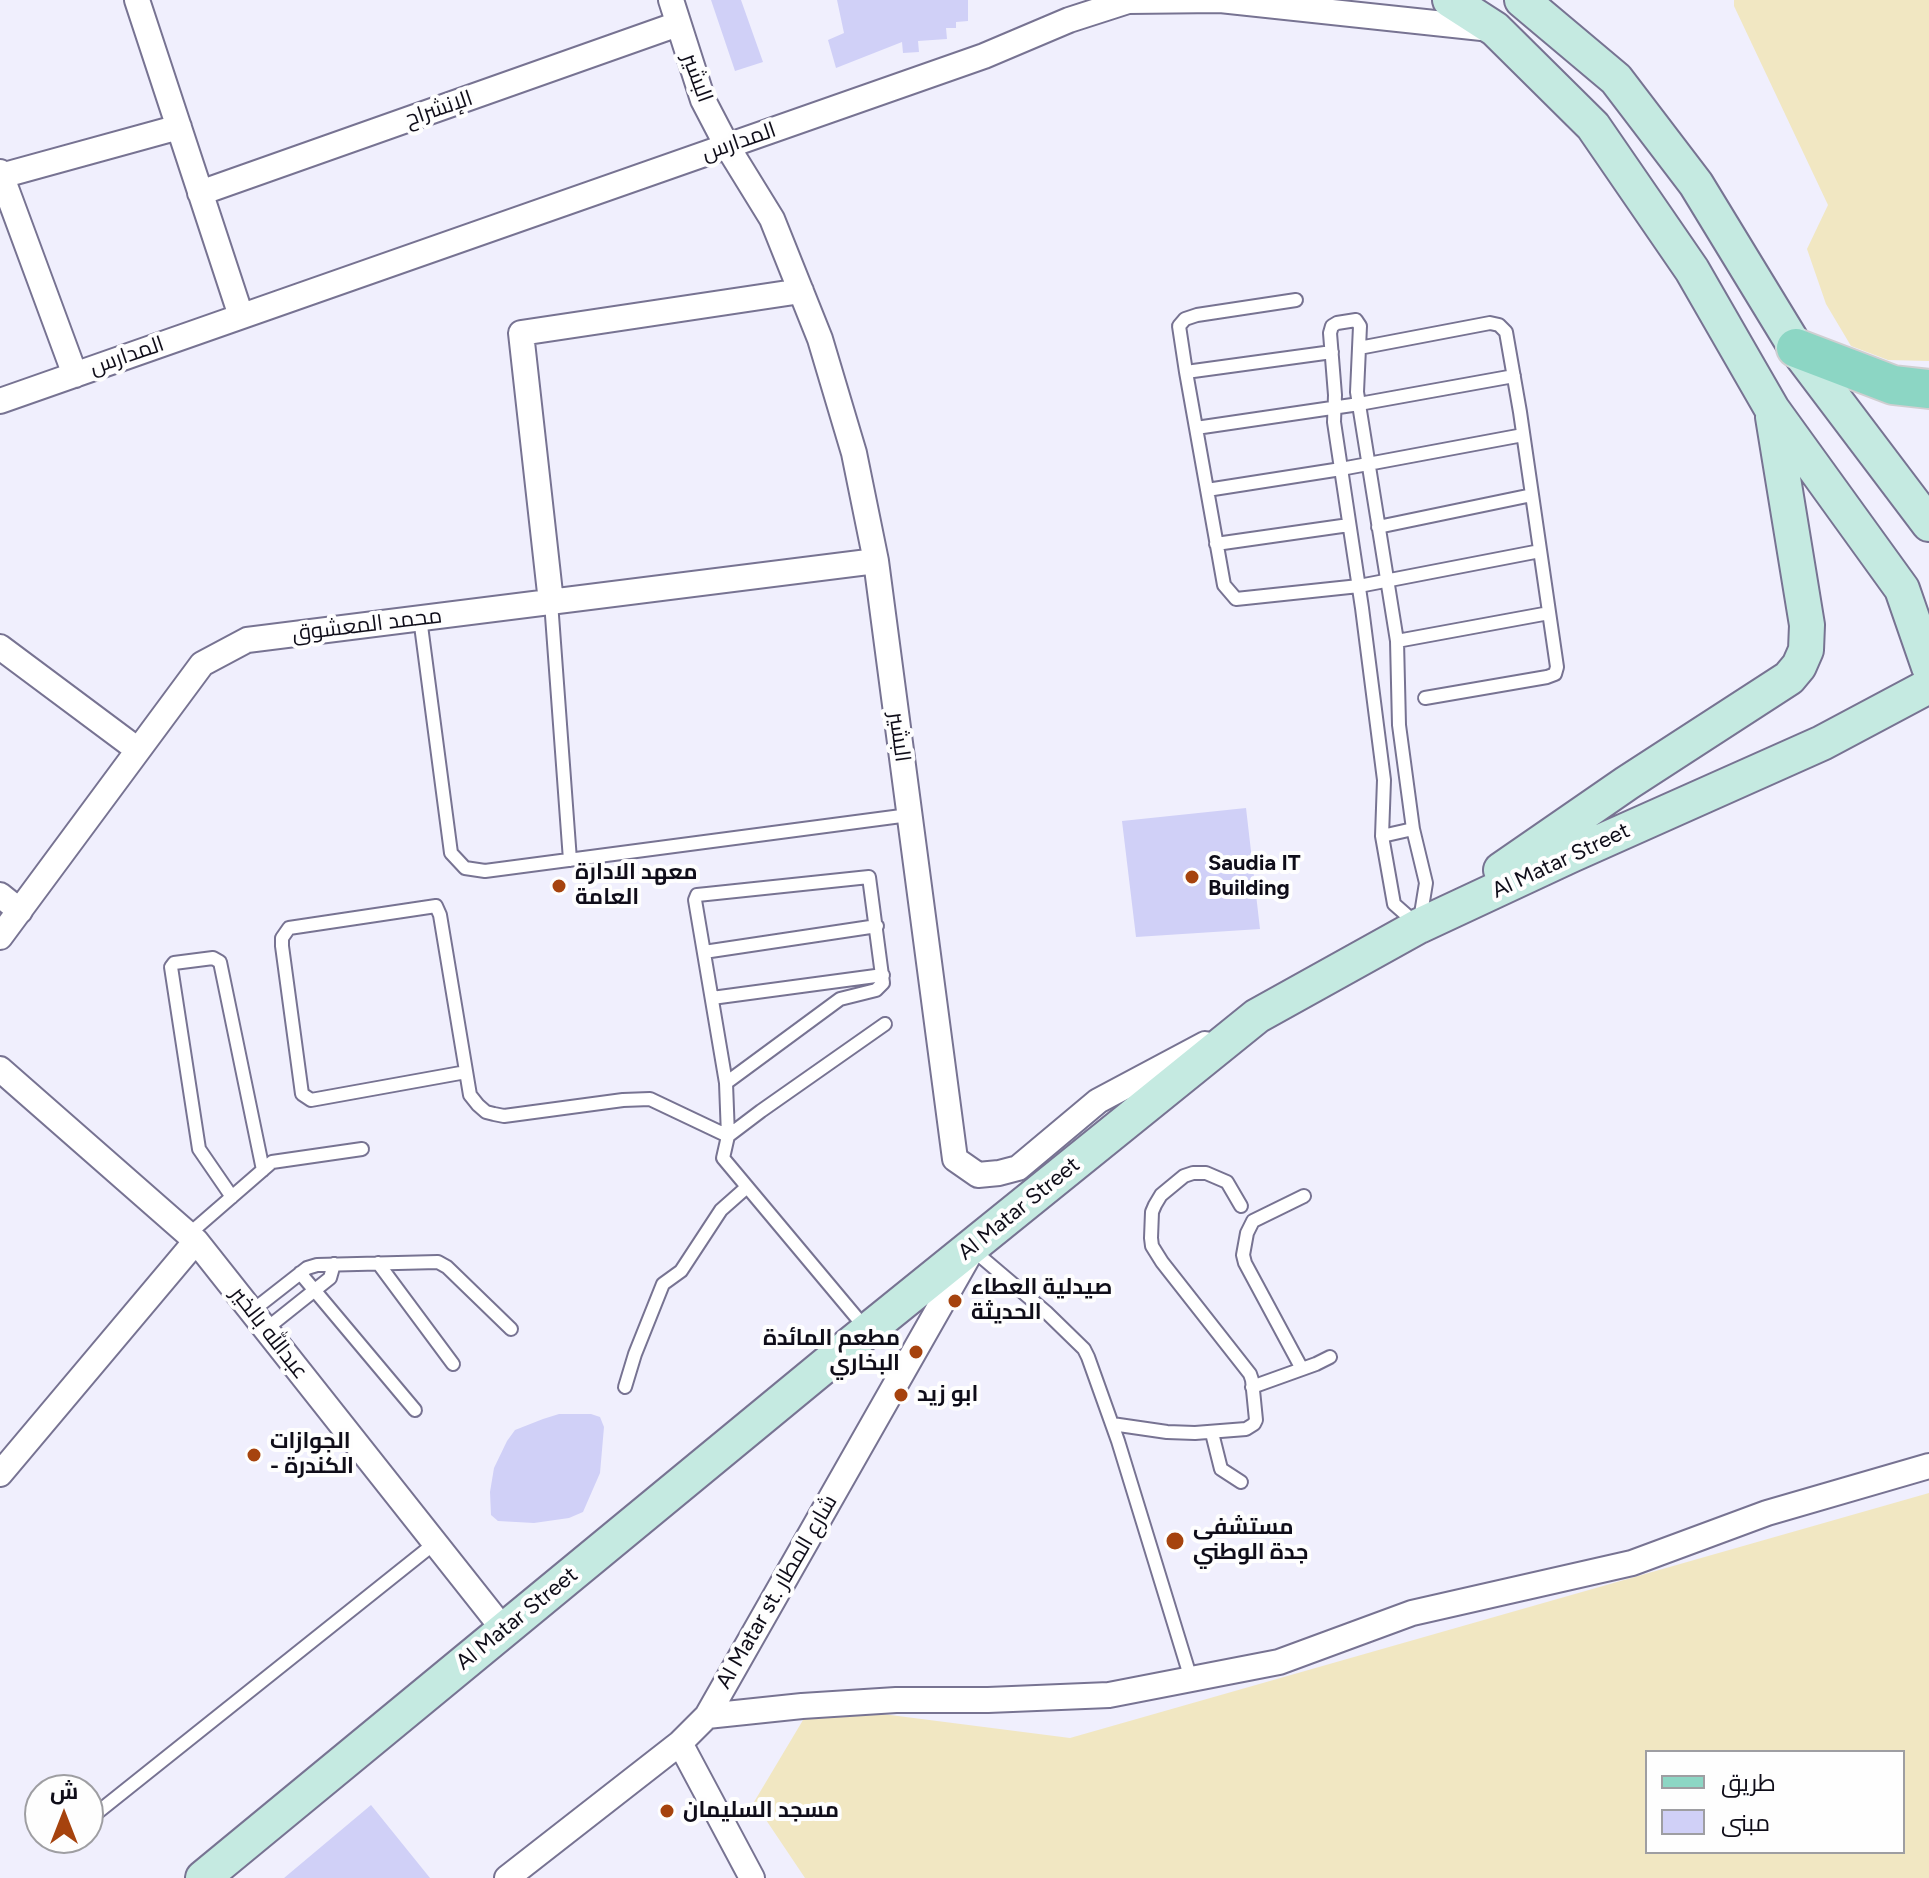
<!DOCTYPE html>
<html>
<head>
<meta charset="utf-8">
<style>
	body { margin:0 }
	#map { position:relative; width:1929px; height:1878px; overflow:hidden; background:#f0effd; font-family:Figtree,Cairo,sans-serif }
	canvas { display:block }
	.legend { position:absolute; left:1645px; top:1750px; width:260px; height:104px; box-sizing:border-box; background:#fefefe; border:2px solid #9e9ea2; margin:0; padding:10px 14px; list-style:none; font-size:24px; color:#0f0d19 }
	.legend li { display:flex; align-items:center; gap:16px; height:40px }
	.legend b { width:40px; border:2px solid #9e9ea2 }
	.north { position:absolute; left:24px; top:1774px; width:80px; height:80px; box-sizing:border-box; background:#fefefe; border:2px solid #9e9ea2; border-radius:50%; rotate:0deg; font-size:22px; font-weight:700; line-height:32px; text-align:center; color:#0f0d19 }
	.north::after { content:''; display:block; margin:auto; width:28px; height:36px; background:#a6430e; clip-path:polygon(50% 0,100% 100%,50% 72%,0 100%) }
</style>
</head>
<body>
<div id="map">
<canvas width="1929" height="1878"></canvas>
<ul class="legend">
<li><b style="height:10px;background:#8cd6c4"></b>طريق</li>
<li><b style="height:22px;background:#d0d0f7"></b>مبنى</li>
</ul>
<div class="north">ش</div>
</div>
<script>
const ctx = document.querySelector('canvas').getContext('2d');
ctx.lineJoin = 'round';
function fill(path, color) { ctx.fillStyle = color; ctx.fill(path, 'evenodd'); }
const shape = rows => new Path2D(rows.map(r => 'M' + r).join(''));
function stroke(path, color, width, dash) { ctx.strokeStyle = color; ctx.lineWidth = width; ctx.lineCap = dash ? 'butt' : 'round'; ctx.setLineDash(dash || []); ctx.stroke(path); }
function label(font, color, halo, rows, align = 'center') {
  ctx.font = font + ' Figtree,Cairo,sans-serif'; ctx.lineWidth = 8; ctx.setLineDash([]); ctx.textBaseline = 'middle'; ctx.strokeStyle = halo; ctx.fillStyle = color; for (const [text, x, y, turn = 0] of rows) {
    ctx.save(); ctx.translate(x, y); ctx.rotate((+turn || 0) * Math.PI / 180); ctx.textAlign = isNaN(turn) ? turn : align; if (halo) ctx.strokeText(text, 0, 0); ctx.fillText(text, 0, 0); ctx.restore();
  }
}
const sand = shape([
	[1734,0,1929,0,1929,361,1888,360,1851,346,1826,304,1807,249,1828,205,1734,6],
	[1929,1493,1929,1878,805,1878,754,1802,812,1705,1070,1738],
	[1647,1752,1903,1752,1903,1852,1647,1852]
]);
const building = shape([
	[711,0,741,0,763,62,735,71],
	[837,0,968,0,968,21,956,22,956,28,946,28,947,39,918,41,919,52,903,53,902,42,836,68,828,40,844,33],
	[1246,808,1260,929,1136,937,1122,821],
	[559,1414,591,1414,600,1417,604,1427,600,1473,583,1512,569,1518,534,1523,498,1521,491,1515,490,1492,494,1468,507,1441,515,1430,543,1419],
	[371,1805,430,1878,284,1878]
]);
const service = shape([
	[1296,300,1197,315,1185,319,1179,326,1186,372,1332,352],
	[1356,320,1360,326,1357,392,1397,641,1399,725,1413,829,1426,883,1419,926,1394,904,1382,836,1384,780,1362,608,1334,422,1335,395,1330,333,1332,326,1337,323,1356,320],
	[1359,348,1490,323,1499,325,1506,332,1520,412,1557,667,1555,674,1547,677,1425,698],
	[1186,372,1224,585,1236,599,1359,586,1540,551],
	[1196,428,1359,404,1514,376],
	[1207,490,1341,469,1523,435],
	[1378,527,1532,495],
	[1216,544,1349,525],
	[551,602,570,860],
	[420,618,451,853,465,868,485,871,909,815],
	[1397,641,1549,613],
	[1382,836,1413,829],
	[704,952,877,926],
	[712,998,883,975],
	[466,1072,311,1100,302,1094,282,946,282,938,289,928,436,906,440,915,470,1095,478,1105,486,1112,494,1114,504,1116,623,1100,650,1099,728,1136,761,1111,885,1024],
	[726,1083,840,999,876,990,883,983,869,877,707,894,697,895,695,900,726,1083,728,1136,723,1158,867,1330],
	[232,1197,199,1149,171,967,174,963,213,958,220,962,263,1170],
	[189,1234,272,1162,362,1149],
	[973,1250,1046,1312,1084,1349,1088,1357,1118,1441,1191,1679],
	[378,1263,453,1364],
	[300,1273,415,1410],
	[252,1311,307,1268,317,1265,438,1262,447,1267,511,1329],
	[266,1329,330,1278,334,1264],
	[1302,1369,1245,1263,1243,1255,1247,1233,1253,1221,1304,1196],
	[625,1387,635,1354,663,1284,681,1271,721,1210,747,1187],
	[1252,1387,1316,1364,1330,1357],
	[1112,1424,1167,1432,1195,1433,1246,1429,1254,1424,1256,1420,1252,1380,1250,1374,1162,1262,1152,1246,1151,1238,1152,1212,1155,1205,1161,1195,1184,1176,1193,1173,1206,1173,1227,1182,1241,1206],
	[1212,1433,1221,1469,1241,1482],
	[88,1820,435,1543]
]);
const minor = shape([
	[137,0,241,316],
	[671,0,703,100,727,146,772,219,820,339,854,453,876,561,955,1159,978,1175,999,1173,1018,1168,1098,1101,1205,1044],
	[0,172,75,375],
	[1,176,179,127],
	[200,193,678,24],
	[0,401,984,56,1069,20,1128,1,1220,0,1491,29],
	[551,602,521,333,801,291],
	[0,647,138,750],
	[0,895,20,911],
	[0,937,202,664,247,640,876,561],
	[0,1069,196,1241,504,1630],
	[0,1474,196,1241],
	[707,1716,802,1706,896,1700,988,1700,1109,1695,1279,1662,1412,1613,1632,1563,1767,1513,1929,1466],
	[680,1743,752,1878],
	[507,1878,680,1743,707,1716,968,1257]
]);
const secondary = shape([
	[1450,0,1495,29,1593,126,1692,270,1772,409,1902,589,1929,667],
	[1522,0,1616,79,1696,184,1796,348,1929,524],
	[1501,870,1627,783,1789,678,1799,666,1806,650,1807,625,1773,417],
	[203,1878,851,1344,1257,1016,1419,926,1571,855,1822,743,1929,686]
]);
const primary = shape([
	[1796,348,1893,385,1929,389]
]);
const markers = [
	[1192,877,8,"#a6430e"],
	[559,886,8,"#a6430e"],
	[955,1301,8,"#a6430e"],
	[916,1352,8,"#a6430e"],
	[901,1395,8,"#a6430e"],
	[254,1455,8,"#a6430e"],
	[1175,1541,10,"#a6430e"],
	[667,1811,8,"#a6430e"]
];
const streetNames = [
	["البشير",697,78,70],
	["الإنشراح",439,109,-19],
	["المدارس",739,142,-19],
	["المدارس",127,356,-19],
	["محمد المعشوق",367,625,-7],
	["البشير",899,737,82],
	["Al Matar Street",1561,861,-25],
	["Al Matar Street",1019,1209,-39],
	["عبدالله بالخير",269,1333,52],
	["Al Matar st. شارع المطار",777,1592,-60],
	["Al Matar Street",517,1619,-39]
];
const poiNames = [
	["Saudia IT",1208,864],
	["Building",1208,889],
	["معهد الادارة",575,873],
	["العامة",575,898],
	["صيدلية العطاء",971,1288],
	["الحديثة",971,1313],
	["مطعم المائدة",900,1339,"right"],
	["البخاري",900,1364,"right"],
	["ابو زيد",917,1395],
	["الجوازات",270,1442],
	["- الكندرة",270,1467],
	["مستشفى",1193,1528],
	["جدة الوطني",1193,1553],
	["مسجد السليمان",683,1811]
];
fill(sand, '#f1e7c2');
fill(building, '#d0d0f7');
stroke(service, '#777392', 16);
stroke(minor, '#777392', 28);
stroke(secondary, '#777392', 38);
stroke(primary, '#cfcfd1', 42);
stroke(service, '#fff', 12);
stroke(minor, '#fff', 24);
stroke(secondary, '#c5eae1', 34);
stroke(primary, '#8cd6c4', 38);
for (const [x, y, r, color] of markers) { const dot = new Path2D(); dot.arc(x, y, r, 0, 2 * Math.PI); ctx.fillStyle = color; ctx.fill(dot); stroke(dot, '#fefefe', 3); }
label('22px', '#0f0d19', '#fefefe', streetNames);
label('bold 22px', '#0f0d19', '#fefefe', poiNames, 'left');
</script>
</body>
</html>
